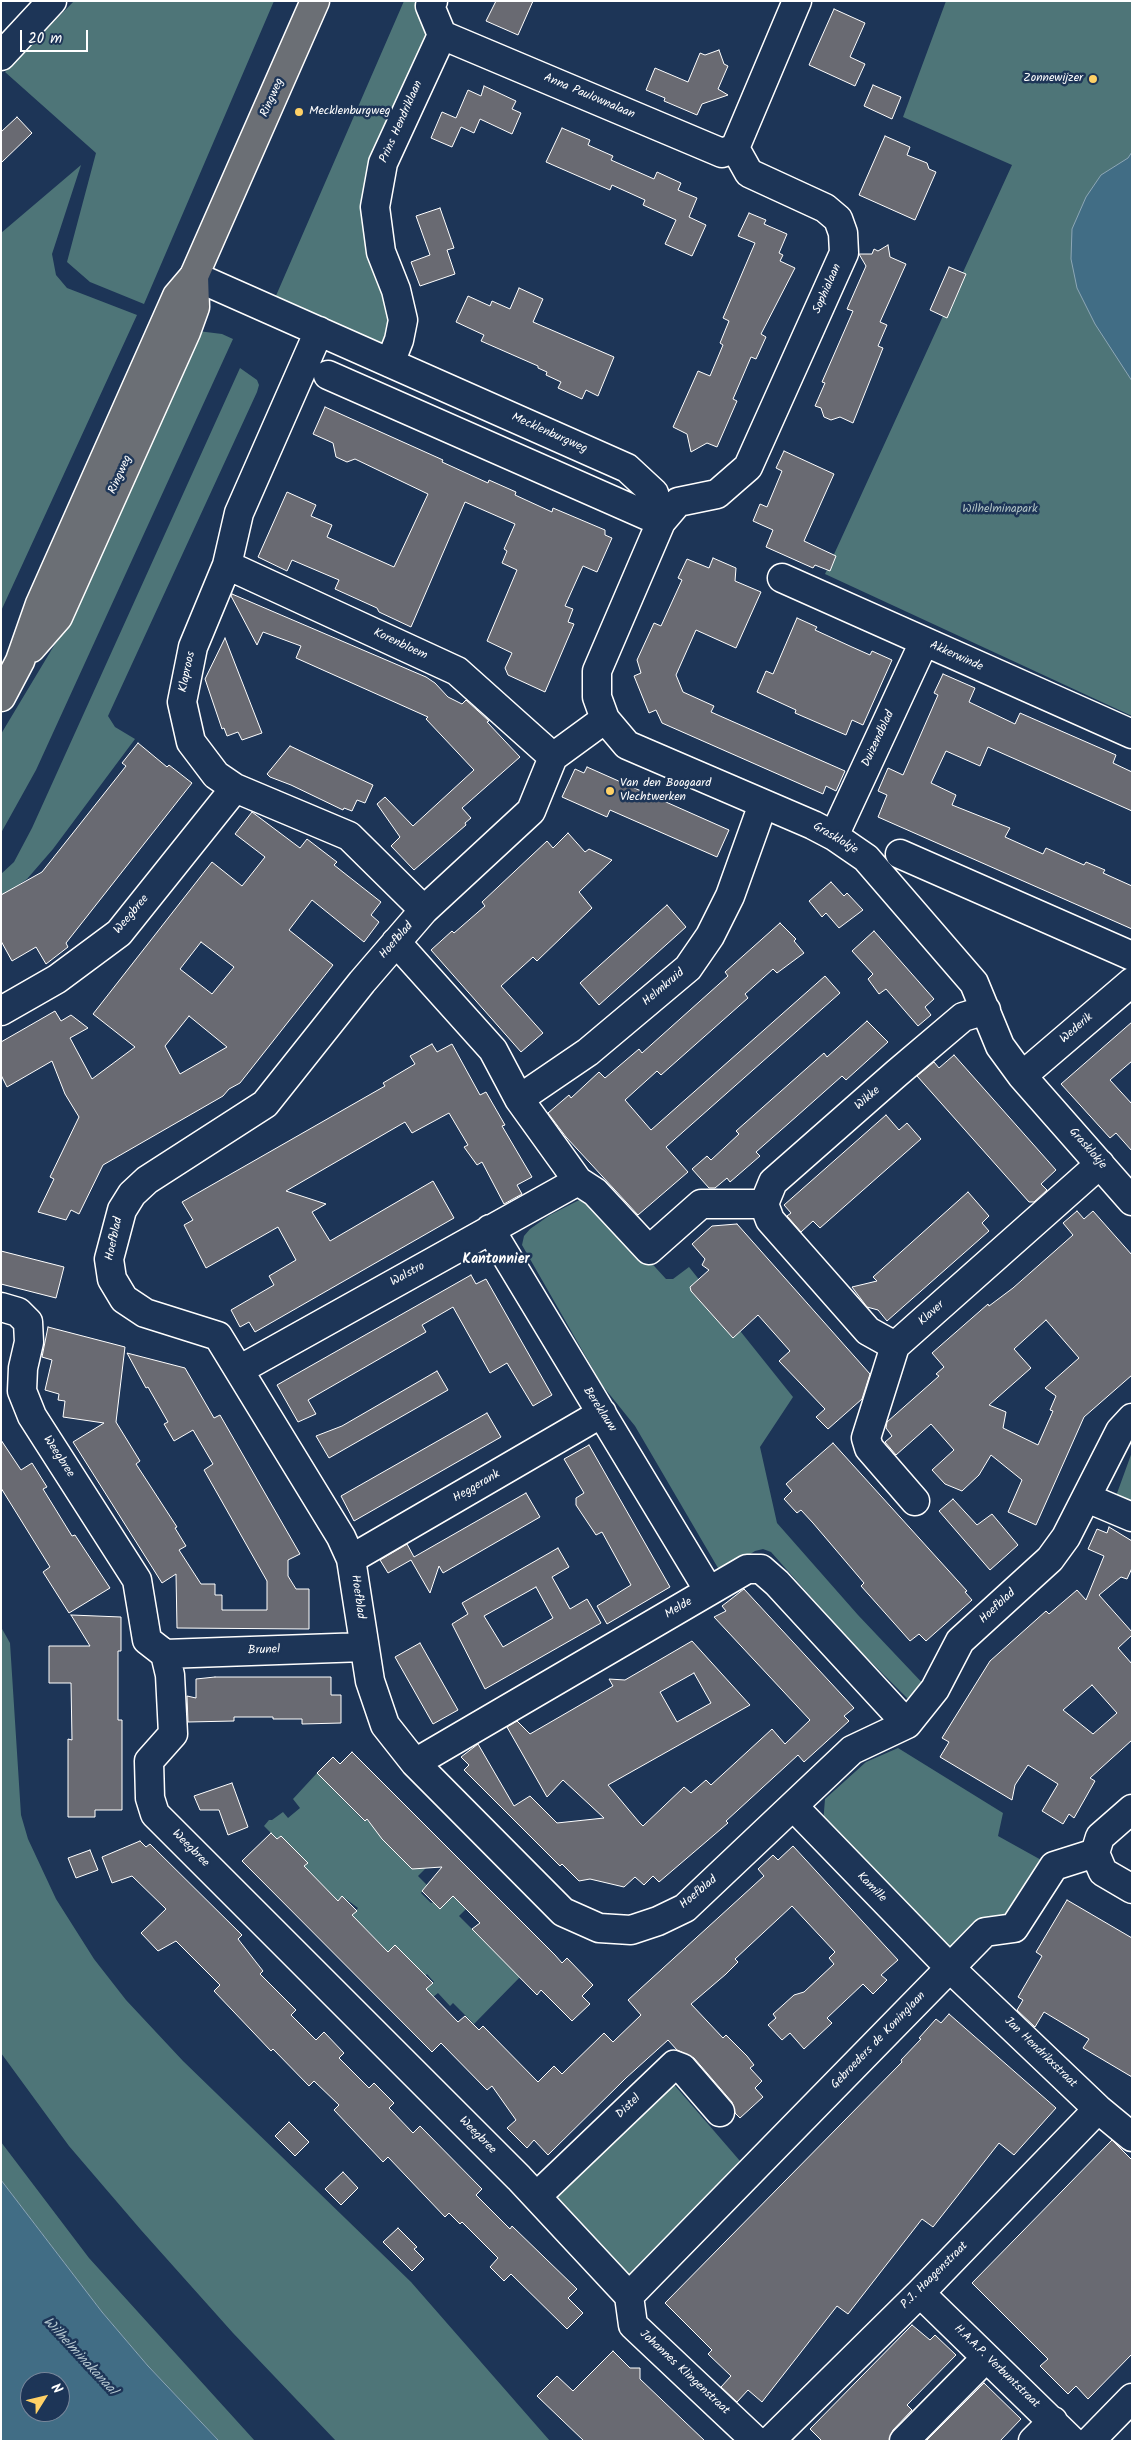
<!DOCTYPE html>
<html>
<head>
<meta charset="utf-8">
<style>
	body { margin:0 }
	#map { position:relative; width:1133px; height:2442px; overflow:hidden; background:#1d3557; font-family:Kalam,sans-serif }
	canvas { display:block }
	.frame { position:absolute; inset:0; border:2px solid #fff; pointer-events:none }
	.north { position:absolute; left:20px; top:2372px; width:50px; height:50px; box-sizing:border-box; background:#1d3557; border:1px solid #77869a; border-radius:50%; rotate:54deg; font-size:14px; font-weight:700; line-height:20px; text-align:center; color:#fff }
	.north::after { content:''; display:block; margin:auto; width:18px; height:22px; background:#ffd166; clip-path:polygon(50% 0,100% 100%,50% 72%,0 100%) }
	.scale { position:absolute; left:20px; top:30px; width:68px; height:22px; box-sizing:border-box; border:2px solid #fff; border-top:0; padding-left:6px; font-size:15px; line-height:18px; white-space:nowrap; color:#fff; -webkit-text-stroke:4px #1d3557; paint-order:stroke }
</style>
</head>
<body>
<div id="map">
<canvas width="1133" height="2442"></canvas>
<div class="frame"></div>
<div class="north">N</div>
<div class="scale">20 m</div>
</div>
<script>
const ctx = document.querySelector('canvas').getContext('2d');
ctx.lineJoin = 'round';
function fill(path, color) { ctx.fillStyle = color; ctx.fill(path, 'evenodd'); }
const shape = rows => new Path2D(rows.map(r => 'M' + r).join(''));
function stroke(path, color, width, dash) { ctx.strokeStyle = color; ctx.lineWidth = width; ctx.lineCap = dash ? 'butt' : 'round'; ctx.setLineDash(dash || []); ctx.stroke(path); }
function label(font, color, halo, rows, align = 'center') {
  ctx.font = font + ' Kalam,sans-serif'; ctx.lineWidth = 5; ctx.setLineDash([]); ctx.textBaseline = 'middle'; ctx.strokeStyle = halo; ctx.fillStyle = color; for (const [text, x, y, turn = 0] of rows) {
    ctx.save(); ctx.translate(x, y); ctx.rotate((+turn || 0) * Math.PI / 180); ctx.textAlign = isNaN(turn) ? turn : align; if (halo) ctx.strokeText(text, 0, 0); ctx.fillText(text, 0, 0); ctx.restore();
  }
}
const green = shape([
	[74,1,274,1,144,304,90,282,67,262,96,153,5,72],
	[404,1,427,1,433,40,380,156,397,317,388,346,275,298],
	[946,1,1132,1,1132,716,825,574,1012,165,903,117],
	[81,165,52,254,56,275,67,288,137,315,1,611,1,233],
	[198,331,222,334,233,339,36,770,1,833,1,734,73,614],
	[240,368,257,380,259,385,257,392,108,716,115,727,135,739,53,849,27,879,1,897,1,874,14,862,32,828],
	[587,1196,595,1201,666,1279,673,1279,689,1267,793,1397,760,1447,777,1523,858,1615,929,1690,911,1702,852,1643,771,1552,763,1549,755,1551,722,1572,718,1568,635,1426,602,1385,522,1245,524,1236,530,1229,550,1215],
	[1132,1452,1132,1508,1116,1496],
	[1,1627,10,1643,21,1815,28,1839,56,1899,94,1959,126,2000,183,2061,411,2282,550,2441,336,2441,233,2333,141,2230,69,2146,1,2053],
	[898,1748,1003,1813,998,1836,1043,1861,1018,1910,947,1954,823,1824,825,1799,866,1762],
	[317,1773,364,1821,366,1819,379,1832,426,1868,418,1876,427,1885,421,1893,431,1903,453,1896,466,1909,459,1916,520,1977,474,2024,453,2003,450,2006,438,1993,433,1997,426,1989,434,1982,427,1974,418,1982,397,1959,403,1953,395,1945,388,1952,365,1928,358,1935,352,1915,358,1908,342,1896,338,1901,291,1853,294,1849,281,1836,277,1839,264,1826,269,1820,272,1820,283,1812,288,1818,300,1808,293,1799],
	[670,2080,740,2161,629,2280,552,2195],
	[1,2142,89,2258,255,2441,219,2441,148,2366,102,2312,1,2180]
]);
const water = shape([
	[1132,152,1132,381,1095,324,1077,288,1071,259,1072,229,1086,197,1101,175,1128,158,1132,152],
	[1,2180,102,2312,148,2366,219,2441,1,2441,1,2180],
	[30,2382,60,2382,60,2412,30,2412,30,2382]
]);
const building = shape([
	[496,1,533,1,518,35,486,21,496,1],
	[834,9,865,23,850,57,865,64,855,86,809,65,834,9],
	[719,50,724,64,728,66,718,89,728,95,702,104,697,115,664,101,665,98,646,90,655,68,688,82,700,53,705,55,719,50],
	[873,85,901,97,892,119,864,106,873,85],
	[484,86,516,101,512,109,521,113,512,134,480,119,474,133,461,127,452,147,431,138,442,112,456,118,468,90,481,96,484,86],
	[17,117,32,133,1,163,1,132,17,117],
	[562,128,590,140,588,145,613,156,611,160,654,179,657,172,681,183,678,190,697,198,689,217,706,225,692,256,665,244,676,220,643,205,645,200,612,185,610,190,546,162,562,128],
	[885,136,910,147,907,155,927,163,929,169,936,172,915,220,859,195,885,136],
	[440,208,454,248,447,250,455,274,420,286,411,262,430,255,416,216,440,208],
	[749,213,766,220,764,224,787,234,779,253,783,255,780,261,795,268,761,334,766,337,756,359,751,357,733,399,737,401,717,447,707,443,691,452,687,434,673,427,698,371,710,376,723,345,720,343,729,321,723,318,755,243,738,236,749,213],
	[888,245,890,257,906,264,880,322,887,325,878,346,883,348,853,423,840,417,831,420,824,417,821,408,815,406,825,383,822,382,853,311,847,309,866,266,859,254,872,254,874,249,878,251,888,245],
	[949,267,966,274,947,318,930,310,949,267],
	[519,288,543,299,533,322,614,357,598,396,586,390,582,399,558,388,561,382,546,375,547,372,538,368,538,366,481,341,484,335,456,322,468,296,490,306,492,301,510,309,519,288],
	[325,407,443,460,442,462,488,483,489,480,516,492,515,495,552,512,553,508,605,530,605,535,612,538,597,572,583,566,565,606,573,609,568,622,574,624,545,692,508,675,505,668,512,653,487,641,517,570,502,563,507,551,504,549,515,524,465,502,411,627,379,612,377,608,335,589,339,580,292,560,287,571,258,557,287,492,316,505,311,516,332,525,327,537,394,567,428,494,355,459,347,462,336,457,333,443,313,434,325,407],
	[784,451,834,474,804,541,836,556,830,571,815,565,813,568,766,547,773,530,753,521,760,504,767,507,782,471,776,468,784,451],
	[713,558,736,568,735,581,761,592,736,648,696,630,676,675,683,692,714,706,711,712,845,771,836,791,826,786,823,794,662,723,656,710,649,713,634,676,641,673,637,660,654,623,661,626,682,580,678,578,687,559,709,568,713,558],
	[232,594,426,677,435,683,448,697,462,704,466,700,489,721,487,722,520,757,462,808,471,818,465,823,466,825,414,870,391,846,400,837,377,804,385,797,413,826,474,770,426,719,428,717,296,658,301,646,263,632,257,645,231,596,232,594],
	[797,618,817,627,815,630,852,647,870,655,872,651,892,660,863,725,852,720,846,735,795,713,796,710,757,692,766,671,773,674,797,618],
	[225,638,262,733,242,740,238,732,227,736,224,728,222,729,205,679,225,638],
	[943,674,975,688,969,702,1015,724,1020,713,1116,755,1113,763,1132,772,1132,811,988,747,980,766,946,751,931,783,956,795,952,805,1010,828,1005,837,1043,854,1046,848,1084,865,1086,862,1105,870,1103,873,1132,886,1132,929,878,817,887,795,878,791,888,768,903,775,938,695,934,693,943,674],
	[138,743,167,767,169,765,192,783,66,943,68,947,46,964,36,947,12,961,1,941,1,895,42,872,126,766,122,763,138,743],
	[290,746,373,785,365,803,357,800,352,811,344,808,343,810,291,785,270,777,267,774,290,746],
	[587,767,729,830,717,857,610,810,607,817,562,797,575,769,584,773,587,767],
	[252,812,300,848,307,839,337,862,334,865,381,902,371,915,379,922,364,942,312,900,289,930,333,965,240,1083,229,1089,223,1096,103,1165,79,1214,71,1210,66,1220,38,1212,54,1179,50,1177,79,1117,65,1094,52,1061,7,1087,1,1075,1,1042,55,1011,61,1021,71,1015,88,1028,70,1038,92,1079,135,1047,93,1014,212,862,242,886,265,857,235,834,252,812],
	[201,942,234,967,212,994,180,969,201,942],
	[189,1016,227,1047,180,1074,165,1046,189,1016],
	[568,833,585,852,589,849,612,860,579,892,592,908,537,961,533,957,501,986,543,1033,521,1052,431,950,452,931,454,933,485,906,482,902,547,841,553,848,568,833],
	[831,882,844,896,847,893,863,910,839,928,826,913,822,917,809,901,831,882],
	[667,905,686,927,599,1005,580,983,667,905],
	[780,923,796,939,794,941,804,953,777,973,773,969,745,994,748,998,661,1075,657,1071,625,1100,651,1130,825,976,840,993,666,1147,688,1172,638,1215,566,1137,548,1113,569,1095,571,1098,599,1072,605,1078,639,1049,642,1053,728,976,725,972,780,923],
	[874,931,934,999,925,1007,931,1015,918,1026,886,989,879,994,868,979,873,974,852,951,874,931],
	[867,1021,888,1042,846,1080,842,1076,797,1116,756,1152,760,1156,730,1182,727,1178,715,1188,709,1188,692,1169,707,1156,711,1160,739,1134,736,1131,824,1053,827,1057,867,1021],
	[1132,1022,1132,1061,1110,1080,1132,1104,1132,1151,1116,1133,1110,1138,1061,1084,1132,1022],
	[432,1044,437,1052,452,1044,480,1095,486,1092,505,1125,502,1126,532,1177,517,1185,522,1194,504,1204,482,1162,477,1165,464,1147,468,1145,449,1113,412,1133,405,1122,286,1191,326,1204,312,1212,330,1241,433,1181,454,1218,255,1332,249,1322,240,1327,231,1310,274,1285,269,1276,296,1260,278,1227,206,1268,184,1225,193,1220,182,1202,385,1086,383,1083,415,1064,410,1056,432,1044],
	[954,1055,1056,1170,1041,1184,1047,1190,1034,1202,1029,1202,917,1076,934,1062,939,1068,954,1055],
	[886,1115,899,1130,907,1123,921,1139,820,1228,813,1221,801,1232,787,1216,791,1213,784,1205,886,1115],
	[968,1192,989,1216,982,1223,989,1231,887,1321,878,1310,867,1307,852,1287,877,1281,873,1277,968,1192],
	[1077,1211,1084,1219,1093,1211,1132,1255,1132,1375,1084,1417,1036,1525,1008,1512,1022,1480,991,1455,979,1475,962,1491,945,1484,932,1470,954,1450,931,1424,896,1455,885,1442,892,1436,886,1428,887,1422,939,1376,936,1374,944,1367,932,1353,988,1304,989,1306,1013,1288,1073,1235,1063,1223,1077,1211],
	[1046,1320,1079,1358,1045,1388,1056,1396,1050,1410,1053,1411,1038,1445,1003,1428,1006,1412,989,1405,1031,1368,1014,1349,1046,1320],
	[737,1224,870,1374,862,1399,828,1429,816,1417,825,1409,779,1361,790,1351,758,1315,733,1338,691,1291,690,1287,709,1270,702,1265,705,1259,692,1244,712,1226,737,1224],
	[1,1251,64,1267,56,1298,1,1284,1,1251],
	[471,1275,476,1284,486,1279,552,1395,533,1406,507,1363,490,1373,453,1307,422,1325,426,1332,308,1400,316,1414,298,1422,277,1385,471,1275],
	[48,1327,125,1347,116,1422,140,1461,136,1464,177,1527,175,1528,186,1546,179,1550,201,1584,215,1584,215,1595,222,1595,222,1610,267,1610,267,1581,204,1470,213,1464,193,1430,174,1441,164,1424,168,1422,148,1387,146,1388,127,1353,185,1368,214,1418,220,1415,300,1554,288,1560,288,1576,296,1589,309,1589,309,1629,177,1628,176,1574,162,1583,73,1442,104,1423,63,1417,65,1401,58,1400,59,1394,45,1390,52,1360,42,1357,48,1327],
	[437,1371,448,1390,329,1458,316,1436,342,1426,437,1371],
	[487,1413,501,1437,354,1521,341,1496,487,1413],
	[1,1440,21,1470,32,1463,47,1487,43,1489,72,1536,75,1535,110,1588,69,1613,43,1572,50,1567,1,1488,1,1440],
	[833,1443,967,1591,965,1592,972,1600,926,1641,919,1634,910,1641,861,1586,864,1583,813,1523,801,1510,797,1513,784,1499,792,1491,786,1484,833,1443],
	[589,1445,670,1587,607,1624,597,1606,631,1585,602,1532,596,1535,576,1505,576,1498,584,1493,564,1459,589,1445],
	[526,1493,540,1517,443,1573,439,1566,430,1593,411,1560,388,1573,380,1560,407,1544,414,1557,526,1493],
	[953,1499,977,1525,992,1514,1018,1545,990,1570,939,1511,953,1499],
	[1109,1527,1132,1541,1132,1568,1127,1579,1121,1577,1099,1595,1132,1632,1132,1635,1118,1648,1132,1664,1132,1740,1090,1778,1095,1781,1074,1818,1069,1814,1063,1824,1042,1811,1058,1784,1028,1765,1015,1785,1012,1800,940,1757,949,1742,942,1738,990,1661,1046,1611,1049,1614,1077,1590,1086,1600,1104,1556,1088,1549,1097,1529,1107,1533,1109,1527],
	[1092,1685,1117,1713,1093,1734,1063,1710,1092,1685],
	[558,1548,569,1567,552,1577,570,1609,587,1599,601,1623,485,1689,452,1624,468,1614,462,1603,558,1548],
	[536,1587,553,1618,503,1647,484,1616,536,1587],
	[744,1589,854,1708,844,1716,849,1721,804,1762,798,1755,726,1821,728,1823,659,1882,653,1876,644,1885,635,1877,624,1887,590,1879,579,1881,562,1864,560,1866,464,1770,469,1765,461,1757,478,1744,514,1806,530,1796,557,1823,604,1818,563,1780,547,1797,507,1727,517,1721,530,1734,613,1686,609,1679,625,1680,692,1641,750,1705,608,1785,639,1822,643,1826,684,1787,691,1793,706,1780,711,1785,772,1729,785,1744,810,1720,714,1617,726,1611,722,1606,744,1589],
	[694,1673,711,1703,677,1722,660,1692,694,1673],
	[71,1615,121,1617,121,1651,118,1651,118,1720,122,1720,122,1810,95,1810,95,1817,68,1817,68,1739,72,1740,71,1683,49,1683,49,1646,90,1646,71,1615],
	[420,1643,458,1710,433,1724,395,1657,420,1643],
	[215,1677,331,1677,331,1695,341,1695,341,1723,302,1724,302,1719,273,1719,273,1717,234,1717,234,1721,188,1722,187,1696,196,1698,196,1679,215,1677],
	[352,1752,555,1955,562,1963,567,1958,593,1985,582,1996,590,2004,572,2021,541,1990,537,1995,472,1929,480,1923,453,1896,440,1909,422,1891,442,1867,412,1869,382,1839,367,1819,365,1821,317,1773,333,1757,340,1764,352,1752],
	[232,1783,248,1827,228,1835,219,1810,200,1810,194,1796,232,1783],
	[271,1833,277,1839,281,1836,308,1863,304,1866,338,1901,342,1896,357,1911,352,1915,388,1952,395,1945,433,1983,426,1989,458,2022,465,2016,479,2030,483,2026,538,2082,554,2066,562,2074,604,2033,613,2042,641,2015,628,2000,764,1876,758,1869,773,1855,778,1860,793,1846,898,1960,881,1975,887,1980,873,1994,863,1984,827,2018,832,2023,804,2049,790,2033,782,2040,768,2025,776,2018,773,2014,794,1995,804,1992,834,1964,829,1958,835,1952,792,1906,735,1959,738,1962,726,1974,691,2004,723,2038,726,2035,747,2056,754,2065,750,2068,762,2081,755,2088,763,2097,740,2118,735,2113,732,2102,694,2058,677,2050,668,2040,626,2078,548,2155,534,2140,527,2148,507,2128,516,2120,492,2086,487,2090,441,2043,432,2052,242,1861,271,1833],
	[140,1841,146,1847,150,1844,242,1935,238,1939,263,1971,260,1974,296,2010,291,2015,316,2040,324,2032,344,2053,339,2058,369,2088,374,2083,394,2103,389,2108,413,2133,420,2126,482,2189,476,2195,510,2229,512,2226,577,2289,568,2298,583,2313,567,2329,511,2274,504,2281,490,2267,498,2258,462,2222,460,2224,449,2213,445,2217,388,2157,383,2162,334,2110,339,2105,314,2081,309,2086,273,2049,271,2051,214,1991,220,1985,176,1941,158,1951,141,1933,166,1909,132,1876,112,1883,102,1857,140,1841],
	[90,1850,98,1870,76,1878,68,1858,90,1850],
	[1067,1900,1132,1938,1132,2077,1083,2048,1089,2039,1044,2012,1035,2027,1017,2010,1023,2000,1018,1997,1042,1956,1036,1952,1067,1900],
	[949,2014,1056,2108,1014,2155,999,2143,933,2227,922,2219,848,2314,837,2306,762,2402,748,2390,737,2402,721,2387,731,2376,708,2354,712,2350,665,2303,902,2062,901,2060,921,2039,919,2038,936,2019,941,2023,949,2014],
	[289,2122,309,2142,295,2156,275,2136,289,2122],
	[1112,2140,1132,2160,1132,2354,1088,2399,1076,2386,1068,2394,1040,2366,1048,2359,972,2283,1112,2140],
	[343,2172,358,2188,341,2205,325,2189,343,2172],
	[398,2228,417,2247,414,2249,424,2259,412,2271,383,2242,398,2228],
	[912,2325,930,2340,935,2335,956,2355,907,2405,912,2410,893,2430,889,2441,822,2441,810,2429,912,2325],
	[613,2351,630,2368,640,2368,640,2379,705,2441,584,2441,537,2396,557,2376,573,2391,613,2351],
	[984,2383,1021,2419,1000,2441,926,2441,984,2383]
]);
const minor = shape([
	[797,1,735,148,749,173,825,208,838,219,843,233,844,253,748,467,717,494,678,502,661,522,597,671,597,697,605,719,627,745,813,825,834,836,866,858,974,983,1000,1046,1022,1076,1132,1201],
	[442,35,722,153,735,148],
	[1,56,52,1],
	[194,276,627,468,654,493,661,522],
	[319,331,239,513,227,565,193,647,182,702,191,742,216,775,235,788,349,836,424,910],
	[390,363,399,340,403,320,396,290,381,252,375,207,383,163,442,35,430,6,433,1],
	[328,375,648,516],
	[227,565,457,671,553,757],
	[782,578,1132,734],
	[605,719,553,757,531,811,424,910,362,982,265,1104,147,1180,132,1194,122,1210,109,1259,112,1279,124,1299,145,1313,218,1336,341,1537,351,1559,370,1681,385,1725,415,1763,563,1912,599,1928,631,1930,658,1921,685,1908,852,1750,907,1724,935,1689,960,1641,1050,1559,1066,1537,1120,1431,1132,1418],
	[834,836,924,642],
	[900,854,1132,956],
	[396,942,493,1050,519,1099,578,1181,595,1192,649,1250,701,1204,764,1204],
	[1,1011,57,979,119,933,235,788],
	[1022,1076,1132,982],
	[519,1099,588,1052,688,968,710,936,730,896,763,804],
	[490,1229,709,1591],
	[1,1307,18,1312,28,1322,29,1342,23,1368,22,1391,32,1416,137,1580,147,1640,165,1654,170,1675,173,1734,149,1761,150,1798,155,1814,519,2178,629,2296],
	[895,1346,868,1331,770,1220,764,1204,773,1182,897,1073,963,1017,986,1010],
	[239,1370,578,1181],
	[1087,1498,1132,1517],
	[915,1501,869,1448,866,1438,895,1346,1100,1164],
	[351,1559,602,1413],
	[165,1654,364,1647],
	[415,1763,747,1569,761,1569,777,1583,907,1724],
	[794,1807,950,1968,1098,2109,1132,2137],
	[1095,1853,1103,1872,1132,1889],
	[537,2196,674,2065,682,2068,720,2112],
	[920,2293,1072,2441],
	[629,2296,985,1932,1014,1928,1054,1866,1095,1853,1100,1837,1132,1809],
	[629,2296,633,2325,756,2441],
	[770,2441,920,2293,1098,2109],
	[904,2441,986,2358],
	[1033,2441,1053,2421],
	[1090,2441,1132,2398]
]);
const major = shape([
	[31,648,58,617,186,332,195,307,194,276],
	[1,697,20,661,40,604,177,296,194,276,315,1]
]);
const markers = [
	[1093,79,5,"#ffd166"],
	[299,112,5,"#ffd166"],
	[610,791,5,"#ffd166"]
];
const poiNames = [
	["Zonnewijzer",1083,79,"right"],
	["Mecklenburgweg",309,112],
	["Van den Boogaard",620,784],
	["Vlechtwerken",620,798]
];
const streetNames = [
	["Anna Paulownalaan",589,97,23],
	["Ringweg",273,98,-66],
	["Prins Hendriklaan",402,122,-66],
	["Sophialaan",828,289,-66],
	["Mecklenburgweg",549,434,24],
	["Ringweg",121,475,-66],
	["Korenbloem",400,645,25],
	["Akkerwinde",956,657,24],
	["Klaproos",188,672,-78],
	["Duizendblad",879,739,-65],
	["Grasklokje",835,839,31],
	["Weegbree",132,915,-50],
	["Hoefblad",397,941,-49],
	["Helmkruid",664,988,-40],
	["Wederik",1077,1029,-41],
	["Wikke",868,1099,-41],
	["Grasklokje",1087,1149,49],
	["Hoefblad",115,1239,-78],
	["Walstro",408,1275,-29],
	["Klaver",932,1314,-42],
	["Bereklauw",599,1410,57],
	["Weegbree",58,1457,57],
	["Heggerank",477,1487,-30],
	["Hoefblad",357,1597,82],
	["Hoefblad",998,1607,-43],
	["Melde",679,1609,-31],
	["Brunel",264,1651,-2],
	["Weegbree",190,1849,45],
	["Kamille",871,1888,46],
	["Hoefblad",699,1893,-40],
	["Gebroeders de Koninglaan",879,2041,-46],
	["Jan Hendrikxstraat",1040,2053,44],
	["Distel",629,2107,-44],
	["Weegbree",477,2136,45],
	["P.J. Haagenstraat",935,2276,-45],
	["H.A.A.P. Verbuntstraat",996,2367,44],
	["Johannes Klingenstraat",684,2373,43]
];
const parkNames = [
	["Wilhelminapark",1000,510]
];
const neighbourhoodNames = [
	["Kantonnier",496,1261]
];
const waterNames = [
	["Wilhelminakanaal",79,2357,47]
];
fill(green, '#4e7578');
fill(water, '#416d85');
stroke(water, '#8da7b6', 1);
fill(building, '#696a72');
stroke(building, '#fff', 1);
stroke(minor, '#fff', 31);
stroke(major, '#fff', 31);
stroke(minor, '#1d3557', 28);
stroke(major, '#6b6f75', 28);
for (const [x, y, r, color] of markers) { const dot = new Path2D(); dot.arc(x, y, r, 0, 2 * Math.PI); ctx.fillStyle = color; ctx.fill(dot); stroke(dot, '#1d3557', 2); }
label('12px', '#fff', '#1d3557', poiNames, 'left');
label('12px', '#fff', '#1d3557', streetNames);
label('12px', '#afc1c2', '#1d3557', parkNames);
label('bold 14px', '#fff', '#1d3557', neighbourhoodNames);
label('italic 14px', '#b3c5ce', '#1d3557', waterNames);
</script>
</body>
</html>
